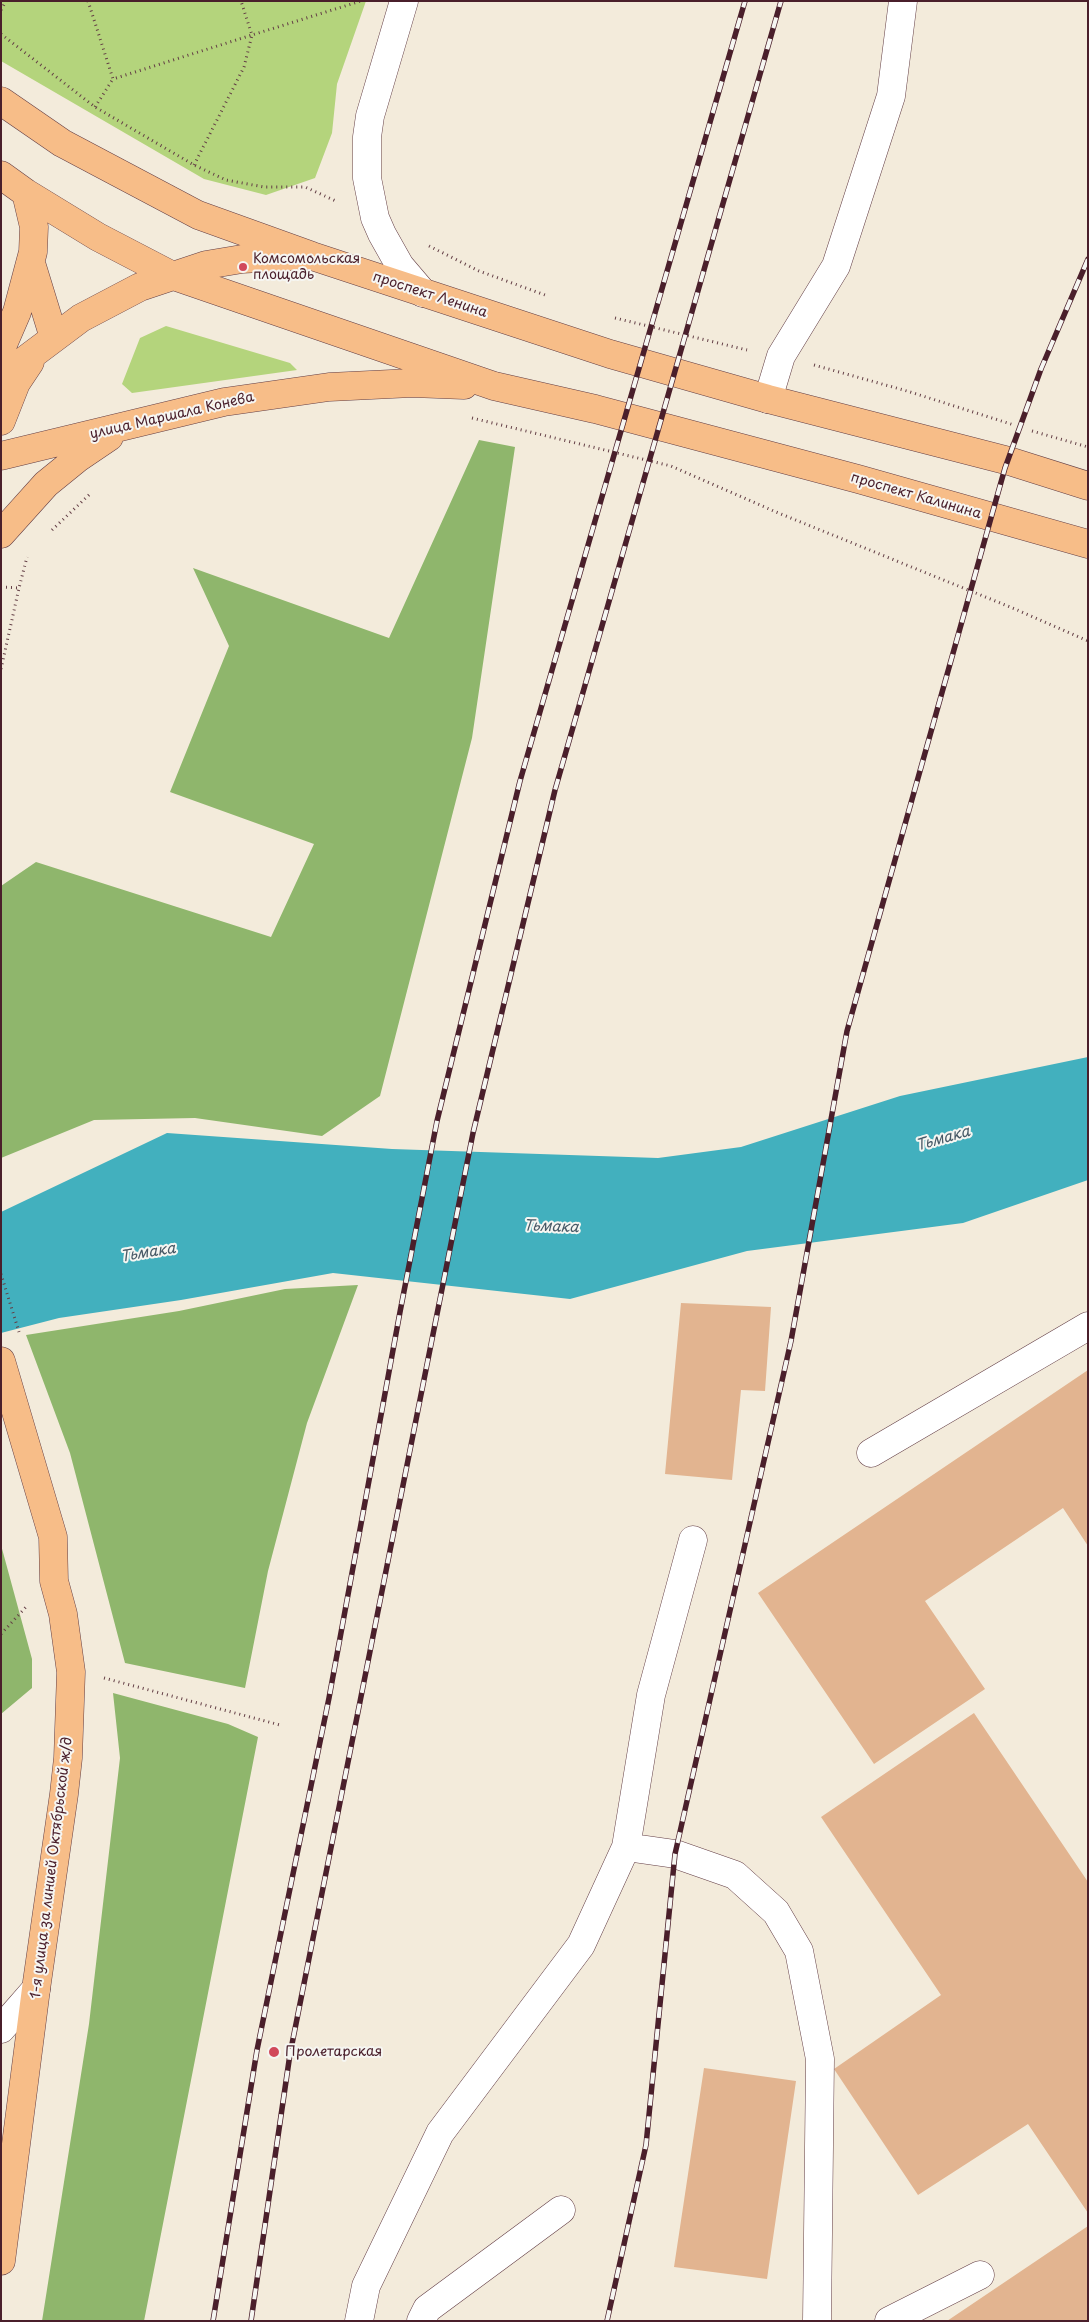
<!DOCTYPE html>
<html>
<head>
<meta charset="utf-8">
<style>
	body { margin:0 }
	#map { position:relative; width:1089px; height:2322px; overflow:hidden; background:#f3ebdb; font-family:"Playpen Sans",sans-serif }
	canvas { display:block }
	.frame { position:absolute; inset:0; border:2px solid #4a1f2b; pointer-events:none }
</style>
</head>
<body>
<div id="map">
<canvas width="1089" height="2322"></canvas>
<div class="frame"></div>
</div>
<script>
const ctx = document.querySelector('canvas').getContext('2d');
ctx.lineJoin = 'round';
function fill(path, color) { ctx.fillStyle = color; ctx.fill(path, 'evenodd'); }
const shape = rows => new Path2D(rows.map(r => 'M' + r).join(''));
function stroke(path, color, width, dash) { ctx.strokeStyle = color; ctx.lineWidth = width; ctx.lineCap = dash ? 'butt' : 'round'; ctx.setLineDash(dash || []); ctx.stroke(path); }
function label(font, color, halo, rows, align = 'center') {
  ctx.font = font + ' "Playpen Sans",sans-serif'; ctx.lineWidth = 4; ctx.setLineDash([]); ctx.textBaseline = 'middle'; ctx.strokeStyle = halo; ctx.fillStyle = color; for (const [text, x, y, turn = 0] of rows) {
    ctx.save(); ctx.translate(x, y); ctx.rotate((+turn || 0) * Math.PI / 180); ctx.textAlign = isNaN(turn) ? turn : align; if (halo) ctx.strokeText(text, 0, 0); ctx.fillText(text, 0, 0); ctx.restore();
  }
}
const green = shape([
	[1,1,366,1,337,84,332,133,315,178,266,195,204,179,1,61],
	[166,326,290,363,297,370,132,393,122,384,140,338]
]);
const forest = shape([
	[479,440,515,447,472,738,380,1096,322,1136,195,1118,94,1120,1,1158,1,886,36,862,271,937,314,844,170,792,229,646,193,568,389,638],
	[358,1285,307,1423,268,1571,245,1688,125,1663,70,1453,26,1335,179,1311,285,1289],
	[1,1545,32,1659,32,1688,1,1714],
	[113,1693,228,1724,258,1737,144,2321,42,2321,89,2024,120,1758]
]);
const water = shape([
	[1088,1057,1088,1180,963,1223,747,1251,570,1299,333,1273,181,1300,59,1318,1,1333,1,1212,167,1133,392,1149,658,1158,741,1147,900,1096]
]);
const building = shape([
	[681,1303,771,1307,765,1391,741,1390,732,1480,665,1474],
	[1088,1370,1088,1546,1063,1508,925,1601,985,1689,874,1764,758,1593],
	[974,1713,1088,1882,1088,2213,1028,2124,918,2195,834,2069,941,1995,821,1817],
	[704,2068,796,2081,767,2279,674,2267],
	[1088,2226,1088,2321,947,2321]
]);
const path = shape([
	[88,1,113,79,252,35,241,1],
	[1,10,6,1],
	[1,34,95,107,194,165,226,180,264,187,305,187,338,202],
	[95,107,113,79],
	[194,165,244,67,252,35,361,1],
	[429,246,479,271,545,295],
	[615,318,747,350],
	[814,365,907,391,1014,425],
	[472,418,671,466,776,512,1015,609,1088,641],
	[1032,431,1088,447],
	[52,530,91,493],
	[1,587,19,588,27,557],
	[1,669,19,588],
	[1,1274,19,1332],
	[1,1634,26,1607],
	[104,1678,280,1725]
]);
const minor = shape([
	[404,1,370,116,367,137,367,178,375,218,382,234,400,266,423,293],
	[768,399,781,356,836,266,891,96,903,1],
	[871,1453,1088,1326],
	[626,1847,675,1854,735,1875,776,1912,799,1951,820,2059,817,2321],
	[1,2029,36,1989],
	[359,2321,366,2286,440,2133,581,1945,626,1847,651,1695,693,1540],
	[421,2321,427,2309,561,2210],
	[889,2321,980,2275]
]);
const major = shape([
	[1,101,62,143,198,215,312,256,610,354,768,399,1009,461,1088,486],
	[1,175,26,193,98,237,171,275,494,386,595,409,858,479,1088,544],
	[31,263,54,338],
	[1,349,17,312,33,252,34,227,26,193],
	[1,378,81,318,140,287,206,265,242,259,296,256],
	[1,421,16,383,30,362],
	[1,456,224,402,329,387,412,383,464,385],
	[1,534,46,484,78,458,109,437],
	[1,1361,53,1537,54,1581,63,1614,71,1672,68,1758,64,1794,36,1989,1,2261]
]);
const rail = shape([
	[213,2321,257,2050,329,1698,400,1312,437,1121,520,781,745,1],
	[251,2321,290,2054,473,1133,555,790,781,1],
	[607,2321,646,2145,675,1854,791,1341,847,1031,1005,468,1041,369,1088,259]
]);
const markers = [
	[243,267,5,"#d1495b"],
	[274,2052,6,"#d1495b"]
];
const poiNames = [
	["Комсомольская",253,259],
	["площадь",253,275],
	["Пролетарская",285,2052]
];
const streetNames = [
	["проспект Ленина",430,295,18],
	["улица Маршала Конева",172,416,-13],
	["проспект Калинина",916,496,16],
	["1-я улица за линией Октябрьской ж/д",52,1868,-83]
];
const waterNames = [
	["Тьмака",943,1139,-16],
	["Тьмака",551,1227,2],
	["Тьмака",148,1253,-9]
];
fill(green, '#b4d47c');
fill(forest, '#8fb66c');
fill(water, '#42b0be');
fill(building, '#e2b490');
stroke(minor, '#633e45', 29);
stroke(major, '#633e45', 29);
stroke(path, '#633e45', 3, [1, 4]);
stroke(minor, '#fff', 28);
stroke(major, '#f7bd88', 28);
stroke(rail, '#4a1f2b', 5.5);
stroke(rail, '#f6f6f2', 4, [11]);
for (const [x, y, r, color] of markers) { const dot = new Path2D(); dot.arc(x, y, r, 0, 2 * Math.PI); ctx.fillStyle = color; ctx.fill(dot); stroke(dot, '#f6f6f2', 2); }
label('14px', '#4a1f2b', '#f6f6f2', poiNames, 'left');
label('14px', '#4a1f2b', '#f6f6f2', streetNames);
label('italic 15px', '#475966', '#f6f6f2', waterNames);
</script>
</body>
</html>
